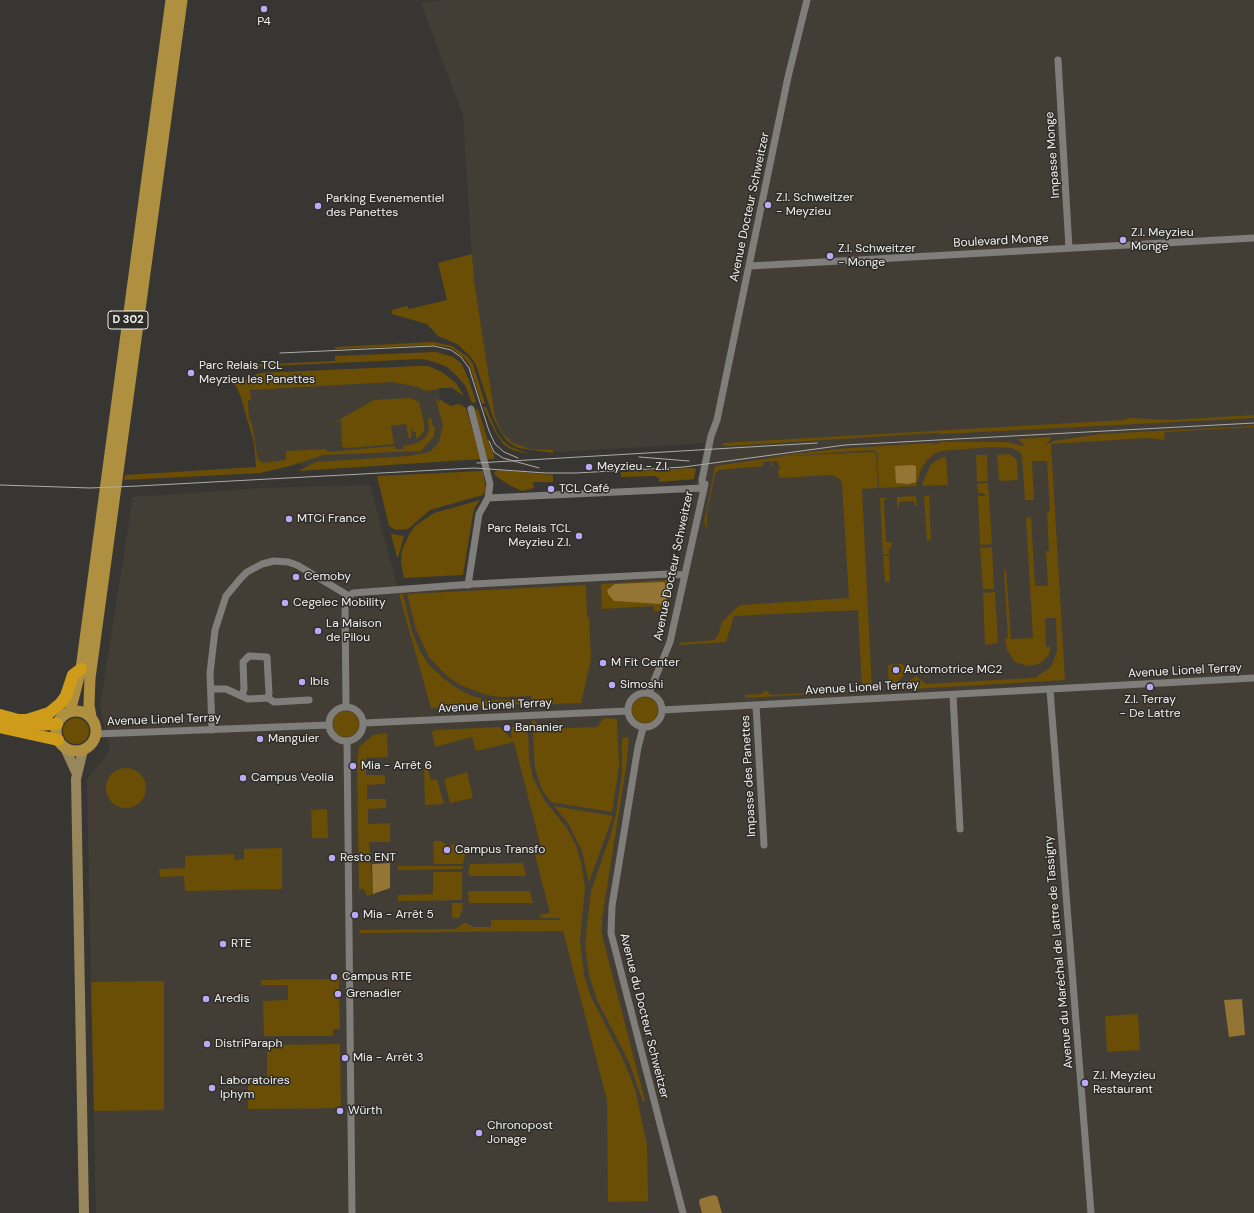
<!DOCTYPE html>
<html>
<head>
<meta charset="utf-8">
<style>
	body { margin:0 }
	canvas { display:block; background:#373632 }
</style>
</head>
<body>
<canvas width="1254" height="1213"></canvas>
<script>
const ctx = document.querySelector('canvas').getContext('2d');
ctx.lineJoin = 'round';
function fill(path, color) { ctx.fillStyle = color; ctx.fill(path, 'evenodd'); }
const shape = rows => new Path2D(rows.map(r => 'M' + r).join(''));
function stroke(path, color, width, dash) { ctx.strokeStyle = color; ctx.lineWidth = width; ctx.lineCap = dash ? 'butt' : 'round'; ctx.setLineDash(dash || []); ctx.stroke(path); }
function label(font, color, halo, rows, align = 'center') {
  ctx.font = font + ' "DM Sans",sans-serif'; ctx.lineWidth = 3; ctx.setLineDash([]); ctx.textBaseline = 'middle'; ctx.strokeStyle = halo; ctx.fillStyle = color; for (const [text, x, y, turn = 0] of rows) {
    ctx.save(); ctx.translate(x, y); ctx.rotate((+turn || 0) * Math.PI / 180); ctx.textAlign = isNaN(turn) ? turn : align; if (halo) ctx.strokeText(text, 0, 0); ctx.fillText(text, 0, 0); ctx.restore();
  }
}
const built = shape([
	[444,0,1254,0,1254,1213,96,1213,87,780,110,750,100,707,133,497,263,488,370,485,398,589,676,574,705,443,559,452,530,449,517,446,507,439,502,433,495,417,473,273,463,115,421,3],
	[439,376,440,401,454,455,306,466,298,463,256,467,254,443,241,397,236,386]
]);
const green = shape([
	[472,254,474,280,495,417,502,433,513,443,530,449,553,450,553,453,518,448,508,442,501,433,493,417,476,365,470,356,457,344,438,336,427,324,392,314,392,310,407,306,409,309,447,300,438,263],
	[433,342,452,346,468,357,473,364,485,403,482,404,469,364,464,358,451,348,436,345,335,349,335,347],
	[436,352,453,357,461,363,468,378,476,402,472,403,465,385,454,373,447,367,432,361,421,359,250,367,249,365,335,361,335,356],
	[418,366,428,366,442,372,456,383,464,396,452,388,439,388,439,389,425,391,417,387,393,382,250,390,251,400,248,400,249,419,252,424,258,460,261,461,262,463,286,460,286,451,326,449,328,452,395,446,395,449,403,449,403,446,415,444,425,438,429,430,428,419,431,418,433,427,435,427,434,436,421,451,323,455,290,466,260,473,124,480,125,475,256,467,254,443,247,419,241,397,236,386,230,380,238,378,244,381,259,373],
	[410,398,419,402,424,423,424,431,418,438,416,438,416,432,413,432,412,425,411,438,409,438,406,424,391,426,394,444,348,448,342,447,341,420,328,426,374,400],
	[433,399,437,399,439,403,440,399,445,403,449,404,449,406,459,404,466,408,481,459,298,471,316,462,410,456,430,452,439,442,443,425,436,400],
	[483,407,486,407,497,433,502,440,511,447,529,454,512,450,503,444,495,432],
	[478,409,489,444,494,454,494,459,487,459,475,410],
	[1254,415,1254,418,941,434,936,433,728,446,723,445,723,443,1124,420,1128,418,1171,420],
	[1254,426,1254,427,1165,432,1164,440,1148,438,1051,444,1065,680,897,690,916,676,926,684,1030,678,1038,677,1037,676,1047,670,1052,665,1057,651,1056,618,1045,618,1046,647,1051,647,1048,656,1039,664,1028,666,1015,662,1007,650,1005,638,1008,638,1004,570,1006,570,1011,639,1033,638,1026,518,1031,517,1035,586,1048,586,1046,551,1049,551,1047,511,1050,511,1047,461,1032,461,1034,500,1025,500,1022,456,1020,452,1012,448,992,447,942,451,934,454,927,460,921,469,916,486,879,488,877,452,873,450,769,457,836,449,931,443,937,444,941,442,1008,442,1022,446,1025,445,1017,439,1052,437,1046,445,1054,441,1100,434],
	[873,452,876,453,878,488,862,489,872,691,745,698,745,695,762,694,763,692,768,691,770,695,862,690,858,610,734,616,726,642,679,645,679,643,714,640,718,635,722,622,735,609,741,605,849,598,842,484,840,479,832,475,779,478,778,471,780,468,777,461,772,461,773,466,771,466,771,461,763,462,763,466,719,470,715,474,707,513,707,527,705,527,706,524,704,523,715,466,786,456],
	[1009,454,1015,458,1017,461,1018,480,999,481,997,455],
	[987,455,988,481,977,482,976,455],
	[946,457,948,485,923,486,922,484,926,475,931,464,939,459],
	[691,468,696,469,694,479,659,482,659,478,654,476,621,477,621,472],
	[499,470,553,475,553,482,533,482,534,488,522,491,507,484,495,475,494,472],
	[483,471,486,490,483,495,430,510,408,529,396,530,389,526,377,476],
	[988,483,992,544,980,545,978,496,985,496,984,493,978,493,977,484],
	[933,495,929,497,931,540,927,541,924,496],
	[916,496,917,506,915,506,914,501,899,502,899,507,897,507,897,497],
	[880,498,889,498,884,500,886,542,891,542,892,547,889,548,889,554,883,555],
	[480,500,475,507,473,514,463,575,404,578,401,562,402,550,410,533,415,526,434,513],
	[391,534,404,536,398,557,397,557],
	[992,547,994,589,983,589,980,548],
	[883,556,889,556,890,582,885,582],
	[668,580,672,582,667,607,663,607,662,611,654,611,654,606,602,609,601,584],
	[586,585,587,617,589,617,591,659,581,703,531,705,531,696,501,697,487,695,460,685,447,676,429,657,416,629,407,594],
	[995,592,998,643,985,645,983,593],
	[399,594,403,594,412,632,420,651,429,665,443,678,455,687,472,696,486,700,527,700,527,704,431,708],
	[902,664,909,670,889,690,888,665],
	'632 710a13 13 0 1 1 26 0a13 13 0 1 1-26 0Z',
	'333 724a13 13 0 1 1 26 0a13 13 0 1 1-26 0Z',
	[604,718,617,719,619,766,612,812,551,802,542,790,535,768,532,719,544,729,597,727],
	'63 731a13 13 0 1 1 26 0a13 13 0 1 1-26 0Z',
	[528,726,529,759,533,778,545,801,566,827,576,845,581,862,585,887,580,941,584,975,590,995,623,1059,635,1089,647,1145,648,1201,608,1202,607,1100,563,931,360,933,359,930,455,929,464,923,468,923,468,925,472,925,472,927,491,927,491,920,560,920,559,918,540,918,540,915,550,913,534,851,542,851,514,742,476,751,472,737,435,747,432,732,435,730,500,727,512,739,510,727],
	[387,733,388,757,366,758,366,775,385,775,385,784,367,785,367,799,386,799,386,808,368,809,368,824,390,823,390,842,369,842,373,894,367,896,364,889,359,889,357,766,359,747,373,735],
	[629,737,626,768,602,918,602,935,645,1101,643,1102,629,1062,597,1000,589,975,585,943,591,891,610,837,616,814,622,774,622,738],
	[424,765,427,765,431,780,437,779,444,804,427,805,425,804],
	'106 788a20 20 0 1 1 40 0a20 20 0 1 1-40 0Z',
	[467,772,473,798,450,803,444,779],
	[554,806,613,816,589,882,582,851,568,823],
	[327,809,328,838,312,838,311,810],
	[433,841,441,841,449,846,454,844,455,849,461,851,466,849,463,864,434,864],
	[282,848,282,889,185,891,184,876,160,877,159,869,185,868,185,856,234,854,235,860,244,859,244,849],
	[523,863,526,875,524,876,470,876,468,873,470,864],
	[398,866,463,866,462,869,398,870],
	[433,872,462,872,462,900,398,901,398,895,433,894],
	[468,891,530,891,533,903,469,903],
	[452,903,463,903,462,911,459,918,452,918],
	[339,979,340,1029,333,1029,333,1036,264,1036,263,1001,288,1000,288,985,261,985,261,980],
	[164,981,164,1110,94,1111,91,982],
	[1138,1014,1140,1050,1107,1052,1105,1016],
	[340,1044,341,1108,248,1109,248,1080,267,1080,267,1045]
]);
const water = shape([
	[913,465,916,466,916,482,908,484,896,483,895,466],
	[664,582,667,587,666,601,661,604,614,601,608,594,607,590,615,584],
	[390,863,390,888,373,894,372,864],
	[1242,999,1245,1035,1229,1037,1224,1000],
	[713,1195,717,1196,722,1213,702,1213,699,1202,700,1199]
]);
const street = shape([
	[1058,60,1069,248],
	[750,266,1254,238],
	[471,409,490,484,488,498],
	[703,488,702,480,711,436,717,420,788,77,807,0],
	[468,585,479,514,488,498,703,488],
	[211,689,226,689,248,699,268,698,274,702,309,700],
	[1050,690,1091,1213],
	'628 710a17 17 0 1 1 34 0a17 17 0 1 1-34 0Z',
	[649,693,670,642,705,484],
	[953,695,960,829],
	[242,696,244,689,243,662,249,656,267,657,269,693,268,698],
	[756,705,764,845],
	[346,706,345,605,349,596,353,593,473,584,668,574,684,575],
	'329 724a17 17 0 1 1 34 0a17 17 0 1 1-34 0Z',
	[662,710,1254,678],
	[364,723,627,711],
	[643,728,638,747,612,906,611,933,683,1213],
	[212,730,210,673,215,630,226,596,241,578,247,572,262,564,274,561,288,562,297,565,349,596],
	[96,734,329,725],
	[347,741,352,1213]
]);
const secondary = shape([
	[65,748,76,772],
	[83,750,76,779,84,1213]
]);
const primary = shape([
	'56 731a20 20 0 1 1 40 0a20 20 0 1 1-40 0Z',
	[70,712,81,669,171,0],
	[91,717,89,705,90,678,182,0]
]);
const highway = shape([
	[0,715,18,720,27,720,49,713,61,703,66,696,73,675,81,669],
	[29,725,57,724],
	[0,727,58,740]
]);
const tram = shape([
	[280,353,434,346,451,350,461,357,469,368,489,431,495,444,504,452,518,458],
	[489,441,494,452,503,458,539,468],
	[639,457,689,461],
	[477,463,817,443],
	[0,485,90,488,138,486,474,468,546,473,576,473,684,467,845,445,1254,423]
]);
const markers = [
	[264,9,4,"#baaaf6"],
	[768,205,4,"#baaaf6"],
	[318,206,4,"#baaaf6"],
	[1123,240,4,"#baaaf6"],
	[830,256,4,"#baaaf6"],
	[191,373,4,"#baaaf6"],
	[589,467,4,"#baaaf6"],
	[551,489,4,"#baaaf6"],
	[289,519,4,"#baaaf6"],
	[579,536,4,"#baaaf6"],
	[296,577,4,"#baaaf6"],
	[285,603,4,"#baaaf6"],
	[318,631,4,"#baaaf6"],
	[603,663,4,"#baaaf6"],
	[896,670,4,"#baaaf6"],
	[302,682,4,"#baaaf6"],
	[612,685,4,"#baaaf6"],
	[1150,687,4,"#baaaf6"],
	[507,728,4,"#baaaf6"],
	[260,739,4,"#baaaf6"],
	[353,766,4,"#baaaf6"],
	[243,778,4,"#baaaf6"],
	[447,850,4,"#baaaf6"],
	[332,858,4,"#baaaf6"],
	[355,915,4,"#baaaf6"],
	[223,944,4,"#baaaf6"],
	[334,977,4,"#baaaf6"],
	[338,994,4,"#baaaf6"],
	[206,999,4,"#baaaf6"],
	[207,1044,4,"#baaaf6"],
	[345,1058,4,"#baaaf6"],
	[1085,1083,4,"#baaaf6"],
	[212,1088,4,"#baaaf6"],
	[340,1111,4,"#baaaf6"],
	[479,1133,4,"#baaaf6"]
];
const shields = [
	[128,320,40]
];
const shieldNames = [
	["D 302",128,320]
];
const poiNames = [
	["P4",264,22,"center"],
	["Z.I. Schweitzer",776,198],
	["- Meyzieu",776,212],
	["Parking Evenementiel",326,199],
	["des Panettes",326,213],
	["Z.I. Meyzieu",1131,233],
	["Monge",1131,247],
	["Z.I. Schweitzer",838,249],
	["- Monge",838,263],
	["Parc Relais TCL",199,366],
	["Meyzieu les Panettes",199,380],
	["Meyzieu - Z.I.",597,467],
	["TCL Café",559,489],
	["MTCi France",297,519],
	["Parc Relais TCL",571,529,"right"],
	["Meyzieu Z.I.",571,543,"right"],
	["Cemoby",304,577],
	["Cegelec Mobility",293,603],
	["La Maison",326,624],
	["de Pilou",326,638],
	["M Fit Center",611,663],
	["Automotrice MC2",904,670],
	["Ibis",310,682],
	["Simoshi",620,685],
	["Z.I. Terray",1150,700,"center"],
	["- De Lattre",1150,714,"center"],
	["Bananier",515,728],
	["Manguier",268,739],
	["Mia - Arrêt 6",361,766],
	["Campus Veolia",251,778],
	["Campus Transfo",455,850],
	["Resto ENT",340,858],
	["Mia - Arrêt 5",363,915],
	["RTE",231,944],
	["Campus RTE",342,977],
	["Grenadier",346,994],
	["Aredis",214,999],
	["DistriParaph",215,1044],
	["Mia - Arrêt 3",353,1058],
	["Z.I. Meyzieu",1093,1076],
	["Restaurant",1093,1090],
	["Laboratoires",220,1081],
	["Iphym",220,1095],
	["Würth",348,1111],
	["Chronopost",487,1126],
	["Jonage",487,1140]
];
const streetNames = [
	["Impasse Monge",1053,155,-94],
	["Avenue Docteur Schweitzer",750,207,-78],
	["Boulevard Monge",1001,241,-3],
	["Avenue Docteur Schweitzer",674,566,-78],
	["Avenue Lionel Terray",1185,671,-3],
	["Avenue Lionel Terray",862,688,-3],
	["Avenue Lionel Terray",495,706,-3],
	["Avenue Lionel Terray",164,720,-2],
	["Impasse des Panettes",749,776,-93],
	["Avenue du Maréchal de Lattre de Tassigny",1059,952,-95],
	["Avenue du Docteur Schweitzer",644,1016,76]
];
fill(built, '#433e35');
fill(green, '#6a4e05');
fill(water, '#957533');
stroke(street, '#807e7a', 7);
stroke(secondary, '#98875d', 10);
stroke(primary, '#af9040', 11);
stroke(highway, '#cf9c1a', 12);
stroke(tram, '#adaca9', 1);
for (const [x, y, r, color] of markers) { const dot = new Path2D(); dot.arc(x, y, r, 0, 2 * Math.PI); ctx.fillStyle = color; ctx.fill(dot); stroke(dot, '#2d2c28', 1.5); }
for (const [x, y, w] of shields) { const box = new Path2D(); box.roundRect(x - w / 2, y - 9, w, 18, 3); ctx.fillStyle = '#2d2c28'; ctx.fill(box); stroke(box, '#f1f0ee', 1); }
label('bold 11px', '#f1f0ee', null, shieldNames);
label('12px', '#f1f0ee', '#2d2c28', poiNames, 'left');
label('12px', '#f1f0ee', '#2d2c28', streetNames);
</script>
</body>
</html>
